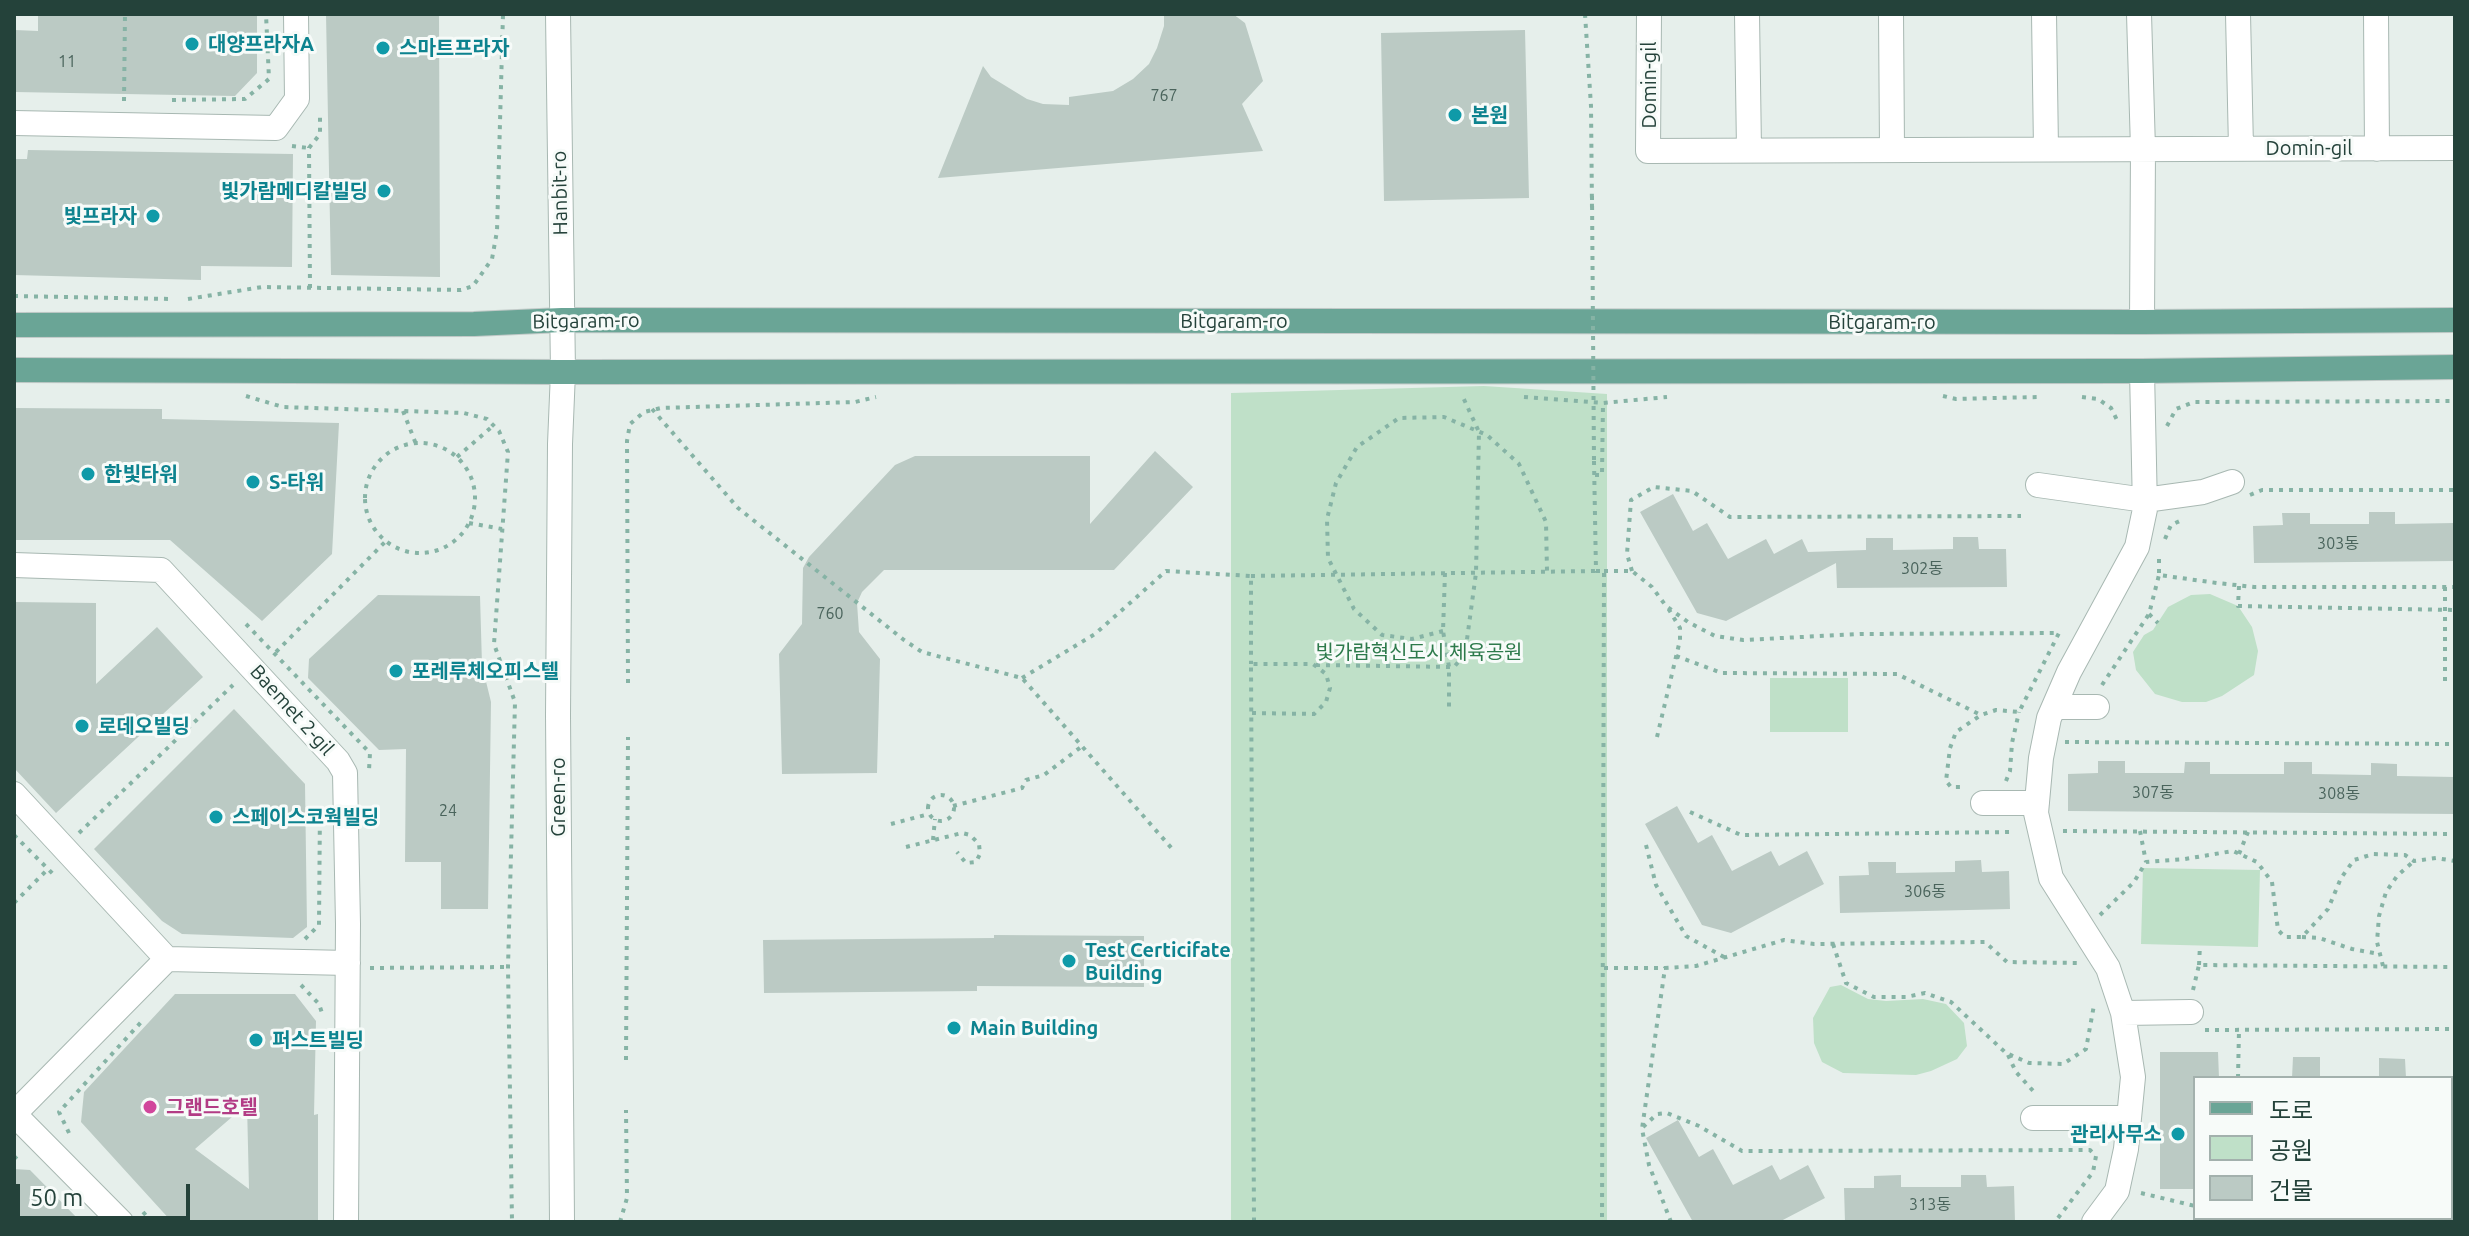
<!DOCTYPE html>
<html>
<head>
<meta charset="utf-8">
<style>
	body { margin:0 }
	#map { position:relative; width:2469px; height:1236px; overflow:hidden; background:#e6efeb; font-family:Ubuntu,"Noto Sans KR",sans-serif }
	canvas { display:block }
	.frame { position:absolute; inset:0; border:16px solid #24423a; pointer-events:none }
	.legend { position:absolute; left:2193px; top:1076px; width:260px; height:144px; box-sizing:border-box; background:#f7fbf9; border:2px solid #a3b1ad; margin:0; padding:10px 14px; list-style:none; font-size:24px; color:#24423a }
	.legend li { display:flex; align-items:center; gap:16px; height:40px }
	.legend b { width:40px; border:2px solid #a3b1ad }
	.scale { position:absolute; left:16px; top:1184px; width:174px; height:36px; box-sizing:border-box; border:4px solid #24423a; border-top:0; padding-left:10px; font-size:24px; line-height:28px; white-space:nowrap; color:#24423a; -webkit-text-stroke:6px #f7fbf9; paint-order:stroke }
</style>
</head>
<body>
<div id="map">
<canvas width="2469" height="1236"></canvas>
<div class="frame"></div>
<ul class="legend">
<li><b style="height:10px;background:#6aa596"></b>도로</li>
<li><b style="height:22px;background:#bfe0c8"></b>공원</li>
<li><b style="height:22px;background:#bbcac4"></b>건물</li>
</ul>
<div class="scale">50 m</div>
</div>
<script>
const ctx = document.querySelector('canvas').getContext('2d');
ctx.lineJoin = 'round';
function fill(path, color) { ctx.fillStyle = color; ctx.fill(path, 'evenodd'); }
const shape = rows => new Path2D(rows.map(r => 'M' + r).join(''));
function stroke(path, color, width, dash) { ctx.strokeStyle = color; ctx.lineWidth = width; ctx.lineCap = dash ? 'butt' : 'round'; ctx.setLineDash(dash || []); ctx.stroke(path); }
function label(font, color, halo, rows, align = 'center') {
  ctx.font = font + ' Ubuntu,"Noto Sans KR",sans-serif'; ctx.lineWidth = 6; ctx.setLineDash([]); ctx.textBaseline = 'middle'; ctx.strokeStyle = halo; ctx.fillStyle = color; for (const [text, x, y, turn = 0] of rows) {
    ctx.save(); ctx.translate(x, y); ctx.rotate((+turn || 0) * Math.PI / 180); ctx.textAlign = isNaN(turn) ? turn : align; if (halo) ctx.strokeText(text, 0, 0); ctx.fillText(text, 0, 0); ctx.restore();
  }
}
const green = shape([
	[1484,386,1607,394,1607,1222,1231,1222,1231,393],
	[2210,594,2238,606,2252,627,2258,651,2254,675,2222,696,2206,702,2182,702,2155,694,2136,670,2133,652,2144,635,2153,630,2168,607,2191,595],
	[1770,678,1848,678,1848,732,1770,732],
	[2143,868,2260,870,2258,947,2141,944],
	[1841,985,1868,999,1886,1001,1923,999,1946,1004,1964,1023,1967,1046,1957,1059,1931,1071,1916,1075,1843,1073,1822,1062,1814,1043,1813,1018,1830,987]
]);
const building = shape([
	[38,14,257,14,257,73,235,96,15,92,15,30,38,31],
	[326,14,439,14,440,277,331,275],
	[1164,14,1233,14,1245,23,1263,81,1242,104,1263,151,938,178,983,66,991,77,1027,99,1043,104,1069,105,1069,97,1113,91,1133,79,1149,64,1157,48,1164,26],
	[1525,30,1529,198,1384,201,1381,33],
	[28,150,293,154,292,267,201,266,201,280,14,275,14,159,27,159],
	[14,408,162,409,162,419,339,423,332,554,262,621,170,540,14,540],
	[1155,451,1193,487,1114,570,884,570,862,592,857,603,859,632,880,659,877,773,782,774,779,654,802,624,803,568,809,557,895,465,915,456,1090,456,1090,524],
	[1673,494,1693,531,1707,523,1728,559,1766,539,1774,554,1802,539,1808,552,1866,550,1866,538,1893,538,1893,550,1953,549,1953,537,1978,537,1979,549,2006,549,2007,587,1837,588,1836,563,1726,621,1697,613,1640,512],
	[2369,512,2395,512,2395,524,2455,523,2455,561,2254,563,2253,526,2283,525,2282,513,2310,513,2310,524,2369,524],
	[378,595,480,596,482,665,491,702,488,909,441,909,441,862,405,862,406,749,379,750,308,678,309,659],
	[14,602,96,603,96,684,157,627,203,677,56,813,14,768],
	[234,709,305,784,307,927,293,938,182,934,162,921,94,849],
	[2098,761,2125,761,2125,773,2184,773,2185,762,2210,762,2210,774,2284,774,2284,762,2312,762,2312,774,2371,775,2371,763,2397,764,2397,776,2455,777,2455,814,2068,811,2068,774,2098,773],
	[1677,806,1698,843,1712,835,1732,871,1771,851,1779,866,1807,851,1824,884,1731,933,1702,925,1645,824],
	[1981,860,1982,872,2009,871,2010,909,1840,913,1839,876,1869,875,1868,862,1896,862,1896,873,1955,872,1955,861],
	[994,935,1144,936,1144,987,977,986,977,991,764,993,763,940,994,938],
	[175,994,295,994,316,1021,314,1115,318,1114,318,1222,172,1222,81,1122,84,1092],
	[247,1104,249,1189,195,1149],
	[2160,1052,2218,1052,2219,1078,2195,1078,2195,1189,2160,1189],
	[2293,1057,2320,1057,2320,1078,2292,1078],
	[2379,1058,2405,1059,2406,1078,2379,1078],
	[1678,1120,1699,1157,1713,1149,1733,1185,1772,1165,1780,1180,1808,1165,1825,1198,1779,1222,1693,1222,1646,1138],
	[14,1169,30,1170,81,1222,14,1222],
	[1901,1175,1901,1187,1961,1187,1961,1175,1986,1175,1987,1187,2014,1186,2015,1222,1845,1222,1844,1188,1874,1188,1874,1176]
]);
const path = shape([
	[1585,14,1591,106,1592,209],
	[172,100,245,99,269,79,266,14],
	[124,101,125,14],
	[292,146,309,148],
	[310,288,309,148,320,134,320,113],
	[14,296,172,299],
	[188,299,262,287,461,290,473,286,492,259,497,231,503,14],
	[246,396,283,407,464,413,487,419,499,431,508,452,494,644,515,702,508,967,512,1222],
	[1943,396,1956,399,2038,397],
	[1524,397,1603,403,1667,397],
	[2082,397,2098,399,2111,408,2118,422],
	[652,409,738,508,904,640,922,652,1022,678,1175,852],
	[403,411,416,444],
	[2167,426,2176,409,2194,402,2455,401],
	'365 498a55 55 0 1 1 110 0a55 55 0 1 1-110 0Z',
	[457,457,494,425],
	[1594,461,1596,571,1604,571,1602,1222],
	[1595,475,1602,475,1603,403],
	[2250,495,2262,490,2455,490],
	[469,523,502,529],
	[2165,539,2171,525,2182,520],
	[2159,559,2159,575,2217,583,2254,587,2455,587],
	[1604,571,1632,571,1652,587,1666,606,1688,622,1715,636,1743,640,1860,634,2059,633,2019,712,1996,710,1981,715,1956,732,1950,748,1946,781,1951,787,1965,787],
	[1632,571,1627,554,1631,500,1654,487,1692,491,1730,517,2021,516],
	[1445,573,1443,631,1449,667,1449,709],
	[1251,576,1596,571],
	[2239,586,2238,606,2455,610],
	[2445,587,2445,683],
	[2149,614,2158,623],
	[246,624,370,753,369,770],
	[1443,631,1412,639,1382,635,1354,609,1328,558,1327,519,1336,483,1357,447,1399,418,1444,417,1487,435,1519,464,1546,522,1547,571],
	[276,652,386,541],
	[1676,656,1722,673,1897,674,1981,715],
	[1316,665,1454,667,1465,654,1476,573,1479,432,1462,395],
	[1022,678,1095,634,1166,571,1251,576,1251,664],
	[628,683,627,441,630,424,644,412,661,408,855,402,876,397],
	[2102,685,2149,614,2159,575],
	[1252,713,1314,714,1326,702,1330,688,1326,674,1313,664,1251,664,1254,1222],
	[1657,737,1680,640,1680,628,1668,608],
	[2065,742,2455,744],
	[2006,781,2010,771,2012,743,2019,712],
	'928 808a13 13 0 1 1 26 0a13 13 0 1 1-26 0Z',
	[953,806,1022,788,1026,780,1044,775,1081,747],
	[1690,812,1741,835,2015,832],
	[891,824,929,814],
	[2063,831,2455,834],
	[2140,831,2146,862],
	[79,833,233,685],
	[14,835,54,875],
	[933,840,935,819],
	[1646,845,1656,885,1686,936,1724,957],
	[906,847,962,833,970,835,979,844,980,854,976,862,966,863,957,852],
	[2239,854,2248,832],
	[14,903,48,869],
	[2100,915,2134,882,2146,862,2185,859,2233,851,2257,862,2272,882,2278,930,2285,937,2302,937,2328,909,2341,878,2354,860,2373,854,2405,855,2414,861,2436,858,2455,861],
	[2302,937,2319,938,2352,949,2379,954],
	[305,939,319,925,320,805],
	[1833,944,1846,983,1874,997,1906,997,1925,993,1951,1002,2006,1053,2029,1063,2063,1064,2086,1049,2094,1005],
	[2199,965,2200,945],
	[2383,966,2377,942,2379,916,2386,892,2397,876,2414,861],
	[370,968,508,967],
	[1604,968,1665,968],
	[301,985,319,1004,322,1013],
	[2193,990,2199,965,2455,967],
	[2205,1030,2455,1029],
	[2008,1055,2016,1072,2035,1093],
	[626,1060,628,737],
	[2238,1078,2239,1030],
	[2451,1123,2455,1123],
	[1643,1127,1657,1114,1667,1113,1699,1126,1742,1151,2090,1150,2096,1156,2093,1172,2055,1222],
	[69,1133,59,1112,143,1020],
	[14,1159,21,1152],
	[2451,1166,2455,1166],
	[2141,1193,2195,1206],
	[143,1212,152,1222],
	[2426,1218,2426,1222],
	[620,1222,627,1198,626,1110],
	[1671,1222,1649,1165,1642,1129,1665,968,1696,966,1784,940,1814,944,1985,942,2007,962,2079,963]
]);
const minor = shape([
	[558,14,563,372,560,444,558,715,562,1222],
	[1649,14,1648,151,2455,148],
	[1747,14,1749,150],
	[1891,14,1892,149],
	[2044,14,2046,149],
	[2139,14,2143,149,2142,322],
	[2238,14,2241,148],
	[2376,14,2377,149],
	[14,123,276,128,297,99,296,14],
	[2038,485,2145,500,2203,492,2232,482],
	[14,565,161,570,338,761,345,773,348,924,346,1222],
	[2054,707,2097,707],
	[14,794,167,959,348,963],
	[1983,803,2037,803],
	[2123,1013,2191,1012],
	[14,1114,167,959],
	[14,1114,121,1222],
	[2033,1118,2129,1118],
	[2094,1222,2117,1191,2126,1149,2133,1077,2123,1013,2108,968,2051,878,2036,813,2041,758,2049,718,2069,672,2137,547,2145,509,2142,371]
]);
const major = shape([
	[14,325,474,324,562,320,2142,322,2455,320],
	[14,370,563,372,2142,371,2455,367]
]);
const pathBridge = shape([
	[1592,196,1594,461]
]);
const markers = [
	[192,44,8,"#0f9aa8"],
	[383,48,8,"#0f9aa8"],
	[1455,115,8,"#0f9aa8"],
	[384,191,8,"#0f9aa8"],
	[153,216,8,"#0f9aa8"],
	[88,474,8,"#0f9aa8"],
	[253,482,8,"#0f9aa8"],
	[396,671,8,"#0f9aa8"],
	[82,726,8,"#0f9aa8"],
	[216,817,8,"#0f9aa8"],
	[1069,961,8,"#0f9aa8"],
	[954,1028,8,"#0f9aa8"],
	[256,1040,8,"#0f9aa8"],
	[150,1107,8,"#d1479c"],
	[2178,1134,8,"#0f9aa8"]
];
const numberNames = [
	["11",67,62],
	["767",1164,96],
	["303동",2338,544],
	["302동",1922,569],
	["760",830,614],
	["307동",2153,793],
	["308동",2339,794],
	["24",448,811],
	["306동",1925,892],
	["313동",1930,1205]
];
const cultureNames = [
	["대양프라자A",208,44],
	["스마트프라자",399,48],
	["본원",1471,115],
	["빛가람메디칼빌딩",368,191,"right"],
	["빛프라자",137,216,"right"],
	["한빛타워",104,474],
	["S-타워",269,482],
	["포레루체오피스텔",412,671],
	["로데오빌딩",98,726],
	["스페이스코웍빌딩",232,817],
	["Test Certicifate",1085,950],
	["Building",1085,973],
	["Main Building",970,1028],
	["퍼스트빌딩",272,1040],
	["관리사무소",2162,1134,"right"]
];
const streetNames = [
	["Domin-gil",1649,85,-90],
	["Domin-gil",2309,148],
	["Hanbit-ro",560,193,-91],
	["Bitgaram-ro",586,321,-1],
	["Bitgaram-ro",1234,321],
	["Bitgaram-ro",1882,322],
	["Baemet 2-gil",292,710,48],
	["Green-ro",558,797,-90]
];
const parkNames = [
	["빛가람혁신도시 체육공원",1419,652]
];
const hotelNames = [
	["그랜드호텔",166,1107]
];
fill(green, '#bfe0c8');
fill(building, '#bbcac4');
stroke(minor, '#a8b8b2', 26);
stroke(major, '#c2cac8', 26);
stroke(path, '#86b3a5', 4, [4, 6]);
stroke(minor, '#fff', 24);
stroke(major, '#6aa596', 24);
stroke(pathBridge, '#86b3a5', 4, [4, 6]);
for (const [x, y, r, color] of markers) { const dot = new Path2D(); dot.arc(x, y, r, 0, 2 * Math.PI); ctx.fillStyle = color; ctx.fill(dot); stroke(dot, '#f7fbf9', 3); }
label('16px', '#4a645c', null, numberNames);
label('bold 20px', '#0d838f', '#f7fbf9', cultureNames, 'left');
label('20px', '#24423a', '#f7fbf9', streetNames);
label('20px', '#2d7a4b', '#f7fbf9', parkNames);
label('bold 20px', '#b23c85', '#f7fbf9', hotelNames, 'left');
</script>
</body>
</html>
